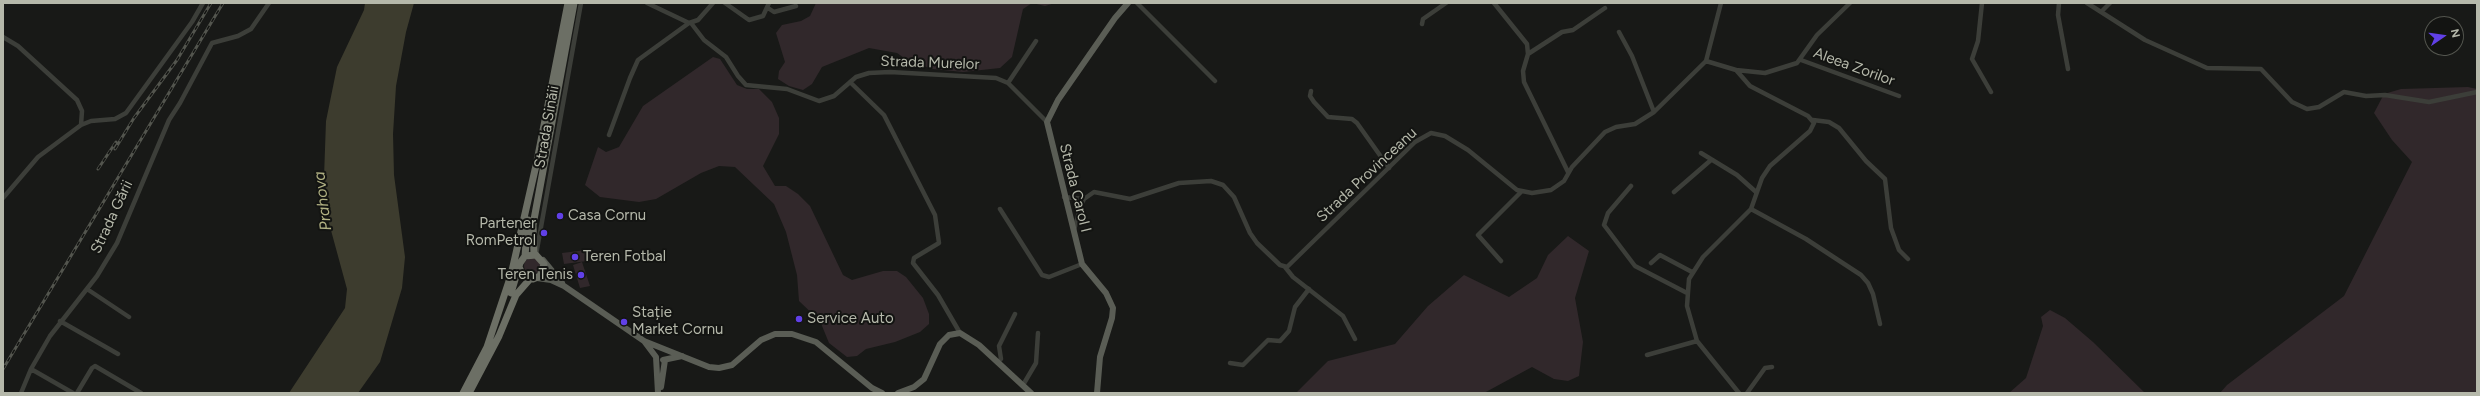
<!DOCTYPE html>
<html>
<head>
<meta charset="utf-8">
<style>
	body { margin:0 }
	#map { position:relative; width:2480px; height:396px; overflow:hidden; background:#181917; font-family:Figtree,sans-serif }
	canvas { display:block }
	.frame { position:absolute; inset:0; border:4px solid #b5b8aa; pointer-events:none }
	.north { position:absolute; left:2424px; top:16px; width:40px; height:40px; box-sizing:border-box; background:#131412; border:1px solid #54564f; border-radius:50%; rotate:77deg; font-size:11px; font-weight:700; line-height:16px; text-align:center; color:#b5b8aa }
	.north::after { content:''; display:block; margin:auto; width:14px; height:18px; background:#6140e8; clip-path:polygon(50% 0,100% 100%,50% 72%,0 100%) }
</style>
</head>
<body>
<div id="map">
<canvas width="2480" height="396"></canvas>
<div class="frame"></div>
<div class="north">N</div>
</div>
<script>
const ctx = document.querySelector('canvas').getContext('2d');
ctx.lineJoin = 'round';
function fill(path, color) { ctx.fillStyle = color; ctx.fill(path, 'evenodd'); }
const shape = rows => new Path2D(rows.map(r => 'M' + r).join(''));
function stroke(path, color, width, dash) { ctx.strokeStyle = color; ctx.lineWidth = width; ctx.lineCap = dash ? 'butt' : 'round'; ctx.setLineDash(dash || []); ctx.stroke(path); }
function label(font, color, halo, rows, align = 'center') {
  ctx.font = font + ' Figtree,sans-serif'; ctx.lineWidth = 4; ctx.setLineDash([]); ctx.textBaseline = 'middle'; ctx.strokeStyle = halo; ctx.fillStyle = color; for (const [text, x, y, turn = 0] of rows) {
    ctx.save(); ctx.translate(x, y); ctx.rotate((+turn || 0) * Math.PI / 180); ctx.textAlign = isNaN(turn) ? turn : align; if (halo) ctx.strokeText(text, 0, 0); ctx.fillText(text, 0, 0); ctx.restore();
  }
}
const green = shape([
	[816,3,1055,3,1045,6,1032,3,1023,9,1012,57,1000,68,963,72,933,69,910,62,897,53,869,48,822,67,812,84,803,90,789,86,778,79,779,71,785,62,776,33,782,25,801,21,810,16],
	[713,57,720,59,737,85,747,89,759,89,772,102,779,118,779,134,763,166,775,186,786,186,798,194,810,206,843,275,852,280,883,271,897,271,906,277,923,298,929,314,929,324,920,332,895,342,866,349,857,356,847,357,829,343,820,321,799,301,797,275,786,232,774,204,735,167,719,166,701,173,656,199,639,202,600,197,585,185,598,147,606,152,619,147,643,106],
	[2468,87,2477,89,2477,393,2220,393,2227,385,2344,296,2412,162,2392,140,2374,113,2384,94,2401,89],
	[1568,236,1589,251,1575,298,1583,342,1579,376,1568,381,1554,379,1532,367,1484,393,1296,393,1328,361,1395,344,1428,306,1464,275,1509,297,1537,278,1548,255],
	[586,250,587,261,564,264,562,253],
	'524 266a8 8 0 1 1 16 0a8 8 0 1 1-16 0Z',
	[582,262,590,286,580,288,573,265],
	[2050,310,2065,318,2093,342,2145,393,2009,393,2026,378,2043,326,2041,317]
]);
const water = shape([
	[365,3,414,3,406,32,396,86,393,134,394,175,405,257,402,288,380,362,358,393,289,393,345,308,347,289,329,223,324,177,326,121,337,67,364,10]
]);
const minor = shape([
	[647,3,689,23,698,20,713,3],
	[725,3,749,20,763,16,769,3],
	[1137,3,1215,81],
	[1494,3,1527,44,1528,54,1523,71,1524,82,1568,172],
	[1982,3,1978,41,1972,59,1991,92],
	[2059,3,2058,15,2068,69],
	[2087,3,2145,40,2207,68,2261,69,2292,102,2307,109,2319,107,2344,92,2366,96,2385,95,2429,102,2477,92],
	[768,8,774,12,796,6],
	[2102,11,2110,3],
	[691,23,704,40,726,57,738,76,746,85,787,89,819,101,834,96,856,77,869,73,890,72,996,78,1008,83,1047,122],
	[1422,24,1423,19,1446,3],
	[1619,32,1632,56,1654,112],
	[3,37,18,46,77,100,82,111,81,125],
	[1528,54,1562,32,1573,30,1605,8],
	[1801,60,1899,96],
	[1706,61,1736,70,1750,86,1808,116,1814,123,1810,131,1770,166,1762,178,1751,209,1703,257,1689,279,1687,306,1697,341,1739,393],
	[1736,70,1765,73,1797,63,1817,35,1850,3],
	[850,82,884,115,935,215,939,243,914,258,913,263,938,295,960,333],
	[1008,83,1036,41],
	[1311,91,1310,96,1314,102,1328,117,1352,119,1357,123,1389,168],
	[1813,120,1829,122,1839,128,1866,161,1885,179,1891,228,1899,250,1908,259],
	[609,135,630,78,638,60,689,23],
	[1701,153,1737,175,1756,192],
	[1631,186,1608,213,1604,225,1635,266,1687,293],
	[1674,192,1711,160],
	[1064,197,1084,199],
	[3,198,38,157,81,125,91,121,115,119,126,113,192,22,203,3],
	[1000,209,1042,275,1049,277,1082,264],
	[1751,209,1806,239,1861,275,1868,283,1873,294,1880,324],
	[1074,230,1081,205,1084,199,1094,192,1130,199,1179,183,1211,181,1223,185,1234,197,1250,233,1257,243,1280,265,1287,267,1415,142,1431,133,1445,136,1468,150,1517,190,1532,193,1551,190,1564,181,1572,167,1605,132,1616,127,1635,124,1654,112,1706,61,1721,3],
	[536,255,581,3],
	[1501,261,1478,235,1521,192],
	[1651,263,1660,255,1692,272],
	[1285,267,1293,277,1343,316,1355,339],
	[87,289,129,317],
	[60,321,118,354],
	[1647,355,1697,341],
	[998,362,1001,359,999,346,1015,314],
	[1230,363,1243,365,1268,340,1280,341,1289,331,1295,307,1309,289],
	[31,369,73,393],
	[1023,385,1036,363,1038,333],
	[21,393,31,369,50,336,97,276,117,243,169,120,180,103,212,43,238,36,251,29,269,3],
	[77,393,92,368,95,366,141,393],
	[1747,393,1765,368,1772,367]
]);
const major = shape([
	[543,260,562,283],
	[537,278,551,280,564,286,644,341,709,367,719,368,732,365,761,340,775,334,792,334,816,342,872,388,882,393],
	[644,341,656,357,658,393],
	[663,360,682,356],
	[661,387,665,360],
	[898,393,914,387,924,379,940,344,949,335,960,333,979,345,1031,393],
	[1097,393,1100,357,1112,318,1113,308,1106,293,1082,264,1047,122,1058,100,1115,18,1128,3]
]);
const highway = shape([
	[534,254,533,225,574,3],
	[525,256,528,220],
	[511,293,520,263,525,256,536,255,544,264,540,276,533,279,522,274,519,267],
	[463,393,487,347,511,275,537,161,568,3],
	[469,393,499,336,516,295,530,279]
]);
const rail = shape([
	[115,149,134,118,177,60,211,3],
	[98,169,116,142],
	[3,369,223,3]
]);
const markers = [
	[560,216,4,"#6140e8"],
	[544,233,4,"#6140e8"],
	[575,257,4,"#6140e8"],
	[581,275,4,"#6140e8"],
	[799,319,4,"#6140e8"],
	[624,322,4,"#6140e8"]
];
const streetNames = [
	["Strada Murelor",930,63,2],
	["Aleea Zorilor",1854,67,20],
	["Strada Sinăii",547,127,-80],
	["Strada Provinceanu",1367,175,-43],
	["Strada Carol I",1075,188,76],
	["Strada Gării",112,217,-65]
];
const poiNames = [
	["Casa Cornu",568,216],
	["Partener",536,224,"right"],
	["RomPetrol",536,241,"right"],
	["Teren Fotbal",583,257],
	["Teren Tenis",573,275,"right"],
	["Stație",632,313],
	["Market Cornu",632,330],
	["Service Auto",807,319]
];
const waterNames = [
	["Prahova",323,201,-97]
];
fill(green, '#31282b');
fill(water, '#3d3c2e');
stroke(minor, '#3c3e39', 4.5);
stroke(major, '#5a5d55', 6);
stroke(highway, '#6c6f65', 7);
stroke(rail, '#53554e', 3);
stroke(rail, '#131412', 1.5, [4.5]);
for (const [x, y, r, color] of markers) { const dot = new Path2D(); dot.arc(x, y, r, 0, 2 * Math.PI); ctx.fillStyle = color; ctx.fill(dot); stroke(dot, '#131412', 1.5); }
label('15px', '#b5b8aa', '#131412', streetNames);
label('15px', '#b5b8aa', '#131412', poiNames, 'left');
label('italic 16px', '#b1b183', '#131412', waterNames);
</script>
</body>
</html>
